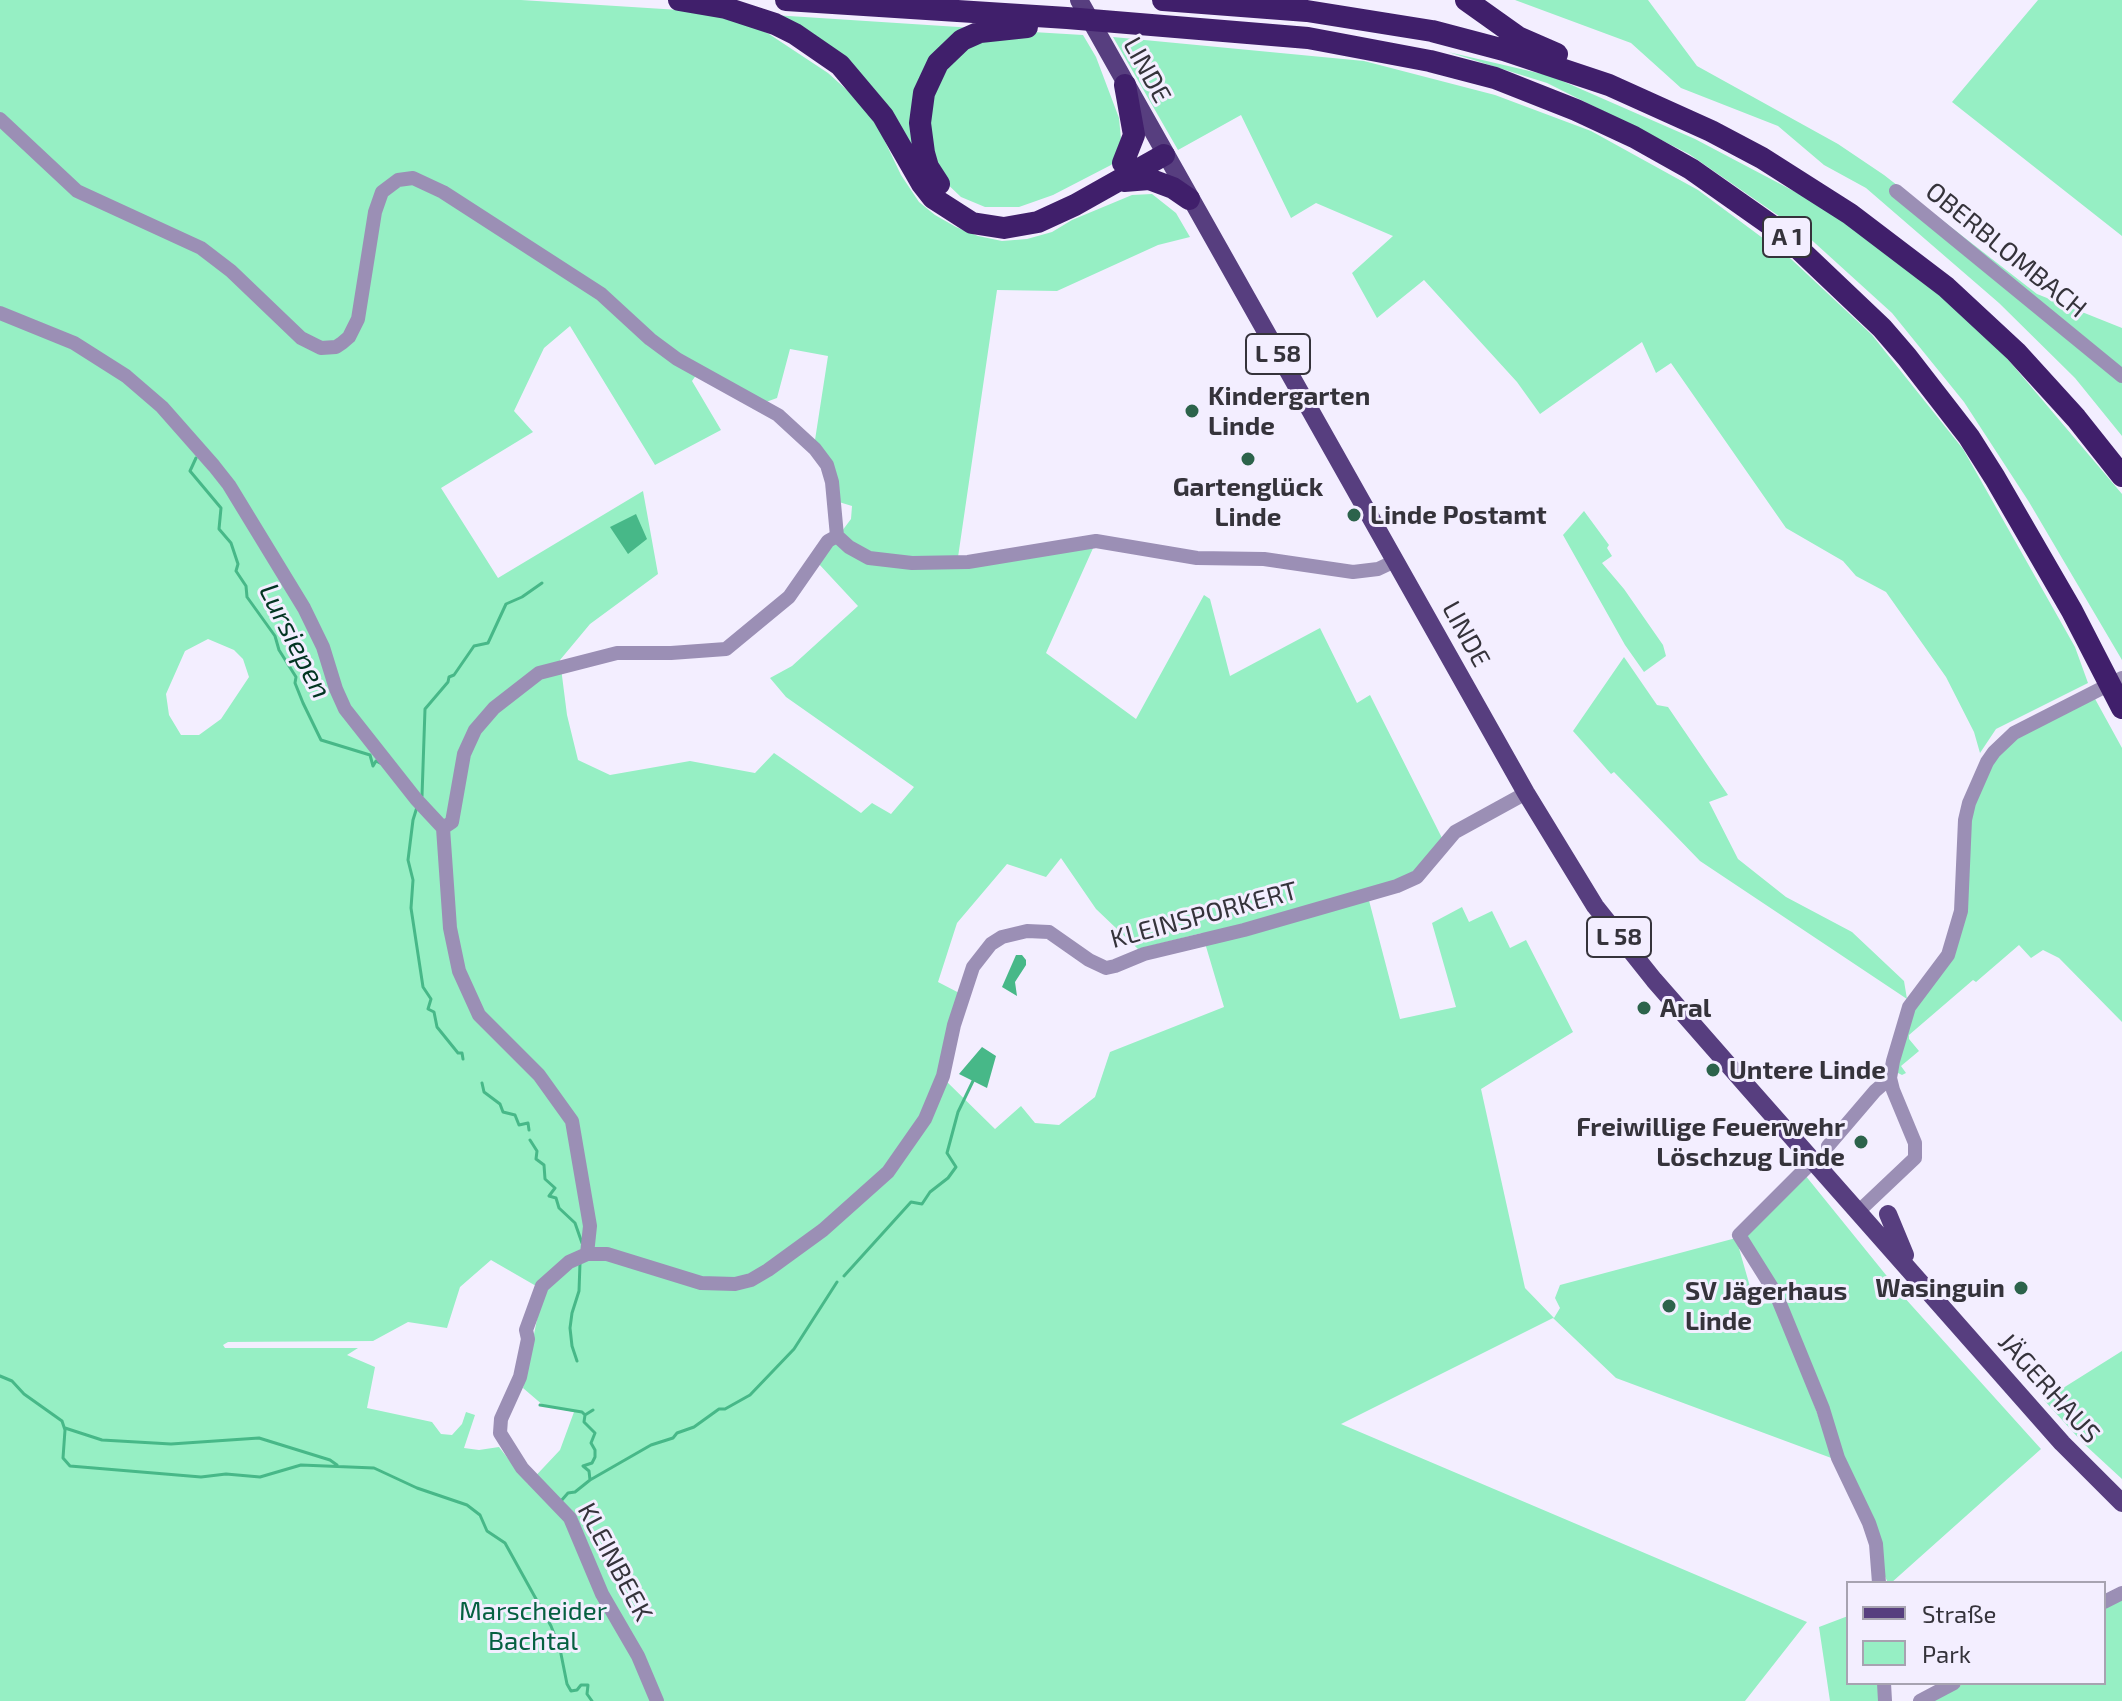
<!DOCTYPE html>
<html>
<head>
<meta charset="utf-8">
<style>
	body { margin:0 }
	#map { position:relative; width:2122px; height:1701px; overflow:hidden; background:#f3eeff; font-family:"Exo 2",sans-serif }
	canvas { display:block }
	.legend { position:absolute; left:1846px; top:1581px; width:260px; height:104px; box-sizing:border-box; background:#f3eeff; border:2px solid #a7a3b1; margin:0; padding:10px 14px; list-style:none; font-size:24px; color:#35333b }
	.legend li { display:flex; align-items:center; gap:16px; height:40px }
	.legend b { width:40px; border:2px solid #a7a3b1 }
</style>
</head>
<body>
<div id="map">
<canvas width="2122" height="1701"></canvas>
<ul class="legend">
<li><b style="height:10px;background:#573e7f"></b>Straße</li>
<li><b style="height:22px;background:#96efc4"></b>Park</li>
</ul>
</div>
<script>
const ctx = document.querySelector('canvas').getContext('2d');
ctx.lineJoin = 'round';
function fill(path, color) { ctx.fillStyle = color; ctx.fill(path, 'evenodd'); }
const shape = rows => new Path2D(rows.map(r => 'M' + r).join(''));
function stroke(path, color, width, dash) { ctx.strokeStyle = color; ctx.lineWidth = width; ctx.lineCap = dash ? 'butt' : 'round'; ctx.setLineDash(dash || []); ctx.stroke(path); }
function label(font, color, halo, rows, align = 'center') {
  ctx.font = font + ' "Exo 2",sans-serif'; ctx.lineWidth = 6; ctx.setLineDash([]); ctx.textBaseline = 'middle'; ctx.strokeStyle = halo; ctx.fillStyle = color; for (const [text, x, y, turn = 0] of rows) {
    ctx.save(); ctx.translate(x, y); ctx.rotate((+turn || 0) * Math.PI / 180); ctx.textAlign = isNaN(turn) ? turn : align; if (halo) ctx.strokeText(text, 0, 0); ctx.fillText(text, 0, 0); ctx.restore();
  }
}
const green = shape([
	[0,0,521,0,711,12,745,22,769,34,828,73,858,100,879,129,901,175,919,202,935,215,956,227,978,236,1002,241,1027,239,1052,232,1072,220,1132,195,1152,194,1176,213,1190,237,1158,245,1057,291,997,290,957,564,1094,546,1046,653,1136,719,1204,595,1210,599,1230,676,1320,628,1357,703,1370,695,1442,838,1418,869,1401,878,1366,889,1400,1019,1456,1007,1432,923,1462,907,1469,922,1492,911,1510,948,1526,940,1573,1032,1481,1089,1525,1288,1554,1318,1560,1308,1555,1298,1560,1285,1736,1238,1755,1304,1777,1303,1834,1459,1616,1378,1553,1318,1341,1424,1807,1622,1745,1701,0,1701],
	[570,326,655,465,721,430,692,381,701,368,766,402,777,398,790,349,828,356,815,440,839,502,852,506,851,519,818,563,858,606,792,666,770,678,786,697,914,787,891,814,872,803,861,813,774,753,755,773,690,761,610,775,578,760,567,715,560,660,590,624,658,574,643,491,498,578,441,488,533,432,514,411,544,348],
	[208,639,234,650,243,659,249,677,221,719,199,735,181,735,169,715,166,694,185,651],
	[1061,858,1096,909,1138,949,1202,933,1224,1007,1110,1052,1095,1097,1059,1125,1035,1123,1021,1106,995,1129,944,1079,965,996,938,982,957,923,1007,864,1046,877],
	[491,1260,543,1290,523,1388,544,1406,574,1412,560,1450,528,1484,499,1447,479,1450,464,1448,475,1415,466,1412,462,1424,452,1435,441,1434,432,1422,367,1408,375,1367,347,1355,358,1348,225,1348,223,1345,228,1342,373,1341,408,1322,447,1328,460,1287],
	[1515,0,1648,0,1697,66,1838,144,1884,175,2037,294,2122,328,2122,436,2075,378,1999,303,1866,188,1824,165,1778,126,1681,88,1631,43],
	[2038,0,2122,0,2122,236,1952,102],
	[758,14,974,28,948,42,924,72,919,87,914,124,920,161,931,179,951,201,972,213,984,217,1009,219,1036,214,1144,157,1146,161,1072,202,1036,218,999,224,971,218,948,205,937,194,919,170,882,107,849,69,802,33],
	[1016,31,1083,35,1096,57,1119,118,1121,139,1117,159,1111,165,1053,195,1019,207,985,207,961,197,942,179,925,119,946,60,960,47],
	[1113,37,1364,61,1495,95,1591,131,1698,190,1791,259,1872,335,1963,449,2075,647,2088,683,1996,729,1980,753,1974,732,1946,677,1886,592,1856,576,1843,561,1786,528,1671,363,1656,373,1642,342,1540,414,1517,382,1424,280,1377,318,1352,273,1393,236,1316,203,1291,218,1241,115,1178,150],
	[1448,52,1551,76,1695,139,1822,206,1923,279,1994,343,2122,494,2122,660,2029,502,1964,402,1892,313,1805,234,1689,154,1547,83],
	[1584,511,1609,545,1607,548,1612,556,1602,563,1624,589,1663,645,1666,656,1644,672,1625,645,1563,535],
	[1624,657,1657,705,1668,707,1728,795,1709,802,1738,859,1786,897,1852,932,1904,981,1907,999,1700,861,1614,772,1611,774,1573,731],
	[2094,697,2122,748,2122,1022,2059,958,2043,950,2031,958,2019,945,1976,982,1973,980,1909,1035,1909,1039,1919,1051,1901,1066,1906,1073,1902,1075,1898,1073,1898,1058,1914,1006,1946,968,1970,815,1993,763,2011,742],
	[1805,1175,1903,1296,2041,1449,1891,1583,1888,1583,1883,1572,1882,1559,1743,1233],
	[2122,1351,2122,1479,2083,1443,2044,1400],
	[2122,1599,2122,1701,1931,1701,1965,1683,2104,1683,2104,1608],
	[1848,1616,1848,1683,1881,1683,1881,1701,1830,1701,1819,1627]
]);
const water = shape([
	[636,514,647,539,628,554,610,527],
	[1016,955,1022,955,1026,960,1026,965,1015,982,1017,996,1002,987],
	[982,1047,996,1056,987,1088,959,1074]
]);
const stream = shape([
	[196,458,190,471,221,508,219,529,231,543,238,564,236,571,246,586,247,597,275,636,279,650,296,677,295,683,303,703,321,740,370,755,373,766,376,761,382,764],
	[422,796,425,709,448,682,449,677,454,675,474,646,488,643,506,604,522,597,542,583],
	[417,807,413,820,408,860,413,880,411,908,423,987,431,999,428,1009,434,1012,437,1027,458,1053,462,1053,463,1059],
	[482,1083,484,1092,500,1104,503,1112,515,1115,519,1125,528,1123,529,1130],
	[530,1140,537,1151,536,1159,544,1165,545,1179,555,1188,549,1196,556,1198,559,1208,575,1223,582,1243],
	[844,1276,911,1202,922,1204,930,1192,948,1178,956,1167,947,1153,958,1112,973,1081],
	[577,1361,572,1346,570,1328,572,1313,579,1291,580,1263],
	[0,1376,12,1381,24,1394,62,1421,65,1430,63,1458,70,1466,201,1477,226,1474,260,1477,301,1465,374,1468,417,1488,467,1505,480,1515,487,1531,505,1543,551,1626,560,1649,567,1684,571,1691,577,1690,581,1685,588,1685,587,1694,592,1701],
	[540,1405,582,1412,585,1415],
	[65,1428,102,1440,171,1444,259,1438,330,1460,337,1465],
	[590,1480,651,1445,673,1438,677,1433,694,1427,719,1409,725,1409,750,1395,794,1349,837,1282],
	[561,1501,568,1493,575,1492,590,1480,589,1471,583,1466,592,1463,595,1457,595,1450,591,1443,595,1433,584,1422,585,1415,593,1410]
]);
const minor = shape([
	[0,119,77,191,201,248,231,271,301,338,321,348,336,347,342,343,349,337,358,319,375,212,382,192,398,180,413,178,443,192,601,294,650,339,677,359,778,415,815,449,827,465,832,482,837,536,849,547,869,558,912,563,968,562,1096,541,1197,558,1264,559,1353,572,1378,569,1395,561],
	[1896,191,2122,376],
	[0,313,74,343,126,376,162,407,214,466,229,485,304,608,323,647,336,689,345,709,416,799,443,828,450,928,459,971,479,1015,539,1075,572,1121,590,1226,587,1254],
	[443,828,452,822,464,754,475,730,494,708,539,673,617,653,671,653,726,649,789,597,828,541,837,536],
	[1828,1146,1875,1091,1890,1078],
	[1814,1160,1739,1235,1776,1294,1823,1409,1838,1458,1869,1523,1876,1544,1879,1583],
	[1859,1211,1915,1158,1915,1143,1893,1090,1890,1078,1893,1061,1909,1007,1948,955,1961,911,1965,820,1969,803,1987,762,1994,752,2014,733,2122,678],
	[2104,1602,2122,1593],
	[1884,1683,1885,1701],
	[657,1701,638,1656,602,1594,570,1518,522,1468,500,1433,501,1419,520,1377,528,1339,526,1330,542,1286,569,1262,587,1254,607,1254,701,1283,735,1284,751,1280,768,1270,823,1230,888,1172,925,1119,943,1076,954,1025,973,967,991,944,1002,937,1027,931,1049,932,1089,960,1106,968,1115,966,1144,954,1244,930,1397,886,1417,877,1455,832,1526,793],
	[1920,1701,1954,1683]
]);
const major = shape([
	[1079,0,1526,793,1595,906,1654,980,1746,1085,2062,1443,2122,1503],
	[1888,1214,1905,1255]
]);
const highway = shape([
	[679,0,726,8,775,24,795,34,840,65,883,116,922,184,933,198,972,223,1004,228,1038,222,1075,205,1164,155],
	[786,0,1067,18,1308,38,1430,61,1495,78,1576,110,1634,137,1691,169,1782,233,1882,328,1907,357,1969,437,1995,478,2072,611,2122,708],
	[1163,0,1307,11,1432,31,1504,50,1609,85,1711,131,1762,158,1850,214,1946,287,2016,352,2076,418,2122,476],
	[1466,0,1518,37,1557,54],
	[1123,163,1134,135,1125,85],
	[1124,181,1149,179,1173,188,1189,199],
	[939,184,928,167,924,153,920,123,924,93,938,63,962,40,980,32,1027,27]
]);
const markers = [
	[1192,411,8,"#2c634b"],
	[1248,459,8,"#2c634b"],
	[1354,515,8,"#2c634b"],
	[1644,1008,8,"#2c634b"],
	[1713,1070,8,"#2c634b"],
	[1861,1142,8,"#2c634b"],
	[2021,1288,8,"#2c634b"],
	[1669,1306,8,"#2c634b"]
];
const shields = [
	[1787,237,48],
	[1278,354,64],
	[1619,937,64]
];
const shieldNames = [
	["A 1",1787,237],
	["L 58",1278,354],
	["L 58",1619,937]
];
const streetNames = [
	["LINDE",1147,70,61],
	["OBERBLOMBACH",2006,250,39],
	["LINDE",1466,634,61],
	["KLEINSPORKERT",1204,915,-15],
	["JÄGERHAUS",2049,1388,48],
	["KLEINBEEK",615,1562,62]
];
const poiNames = [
	["Kindergarten",1208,396],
	["Linde",1208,426],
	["Gartenglück",1248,487,"center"],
	["Linde",1248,517,"center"],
	["Linde Postamt",1370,515],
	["Aral",1660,1008],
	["Untere Linde",1729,1070],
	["Freiwillige Feuerwehr",1845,1127,"right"],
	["Löschzug Linde",1845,1157,"right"],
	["Wasinguin",2005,1288,"right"],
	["SV Jägerhaus",1685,1291],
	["Linde",1685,1321]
];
const parkNames = [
	["Marscheider",533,1611],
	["Bachtal",533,1641]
];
const waterNames = [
	["Lursiepen",295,641,63]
];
fill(green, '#96efc4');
fill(water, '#47b888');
stroke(stream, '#47b888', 3);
stroke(minor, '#9b8fb5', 14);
stroke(major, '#573e7f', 18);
stroke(highway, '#401f6b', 22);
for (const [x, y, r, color] of markers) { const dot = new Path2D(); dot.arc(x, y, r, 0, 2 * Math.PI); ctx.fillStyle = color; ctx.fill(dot); stroke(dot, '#f3eeff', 3); }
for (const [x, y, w] of shields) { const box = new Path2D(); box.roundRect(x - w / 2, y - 20, w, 40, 6); ctx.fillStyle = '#f3eeff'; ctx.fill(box); stroke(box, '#35333b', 2); }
label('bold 24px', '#35333b', null, shieldNames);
label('26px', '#35333b', '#f3eeff', streetNames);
label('bold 26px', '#35333b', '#f3eeff', poiNames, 'left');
label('26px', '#056041', '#f3eeff', parkNames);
label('italic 28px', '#023522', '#f3eeff', waterNames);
</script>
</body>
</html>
